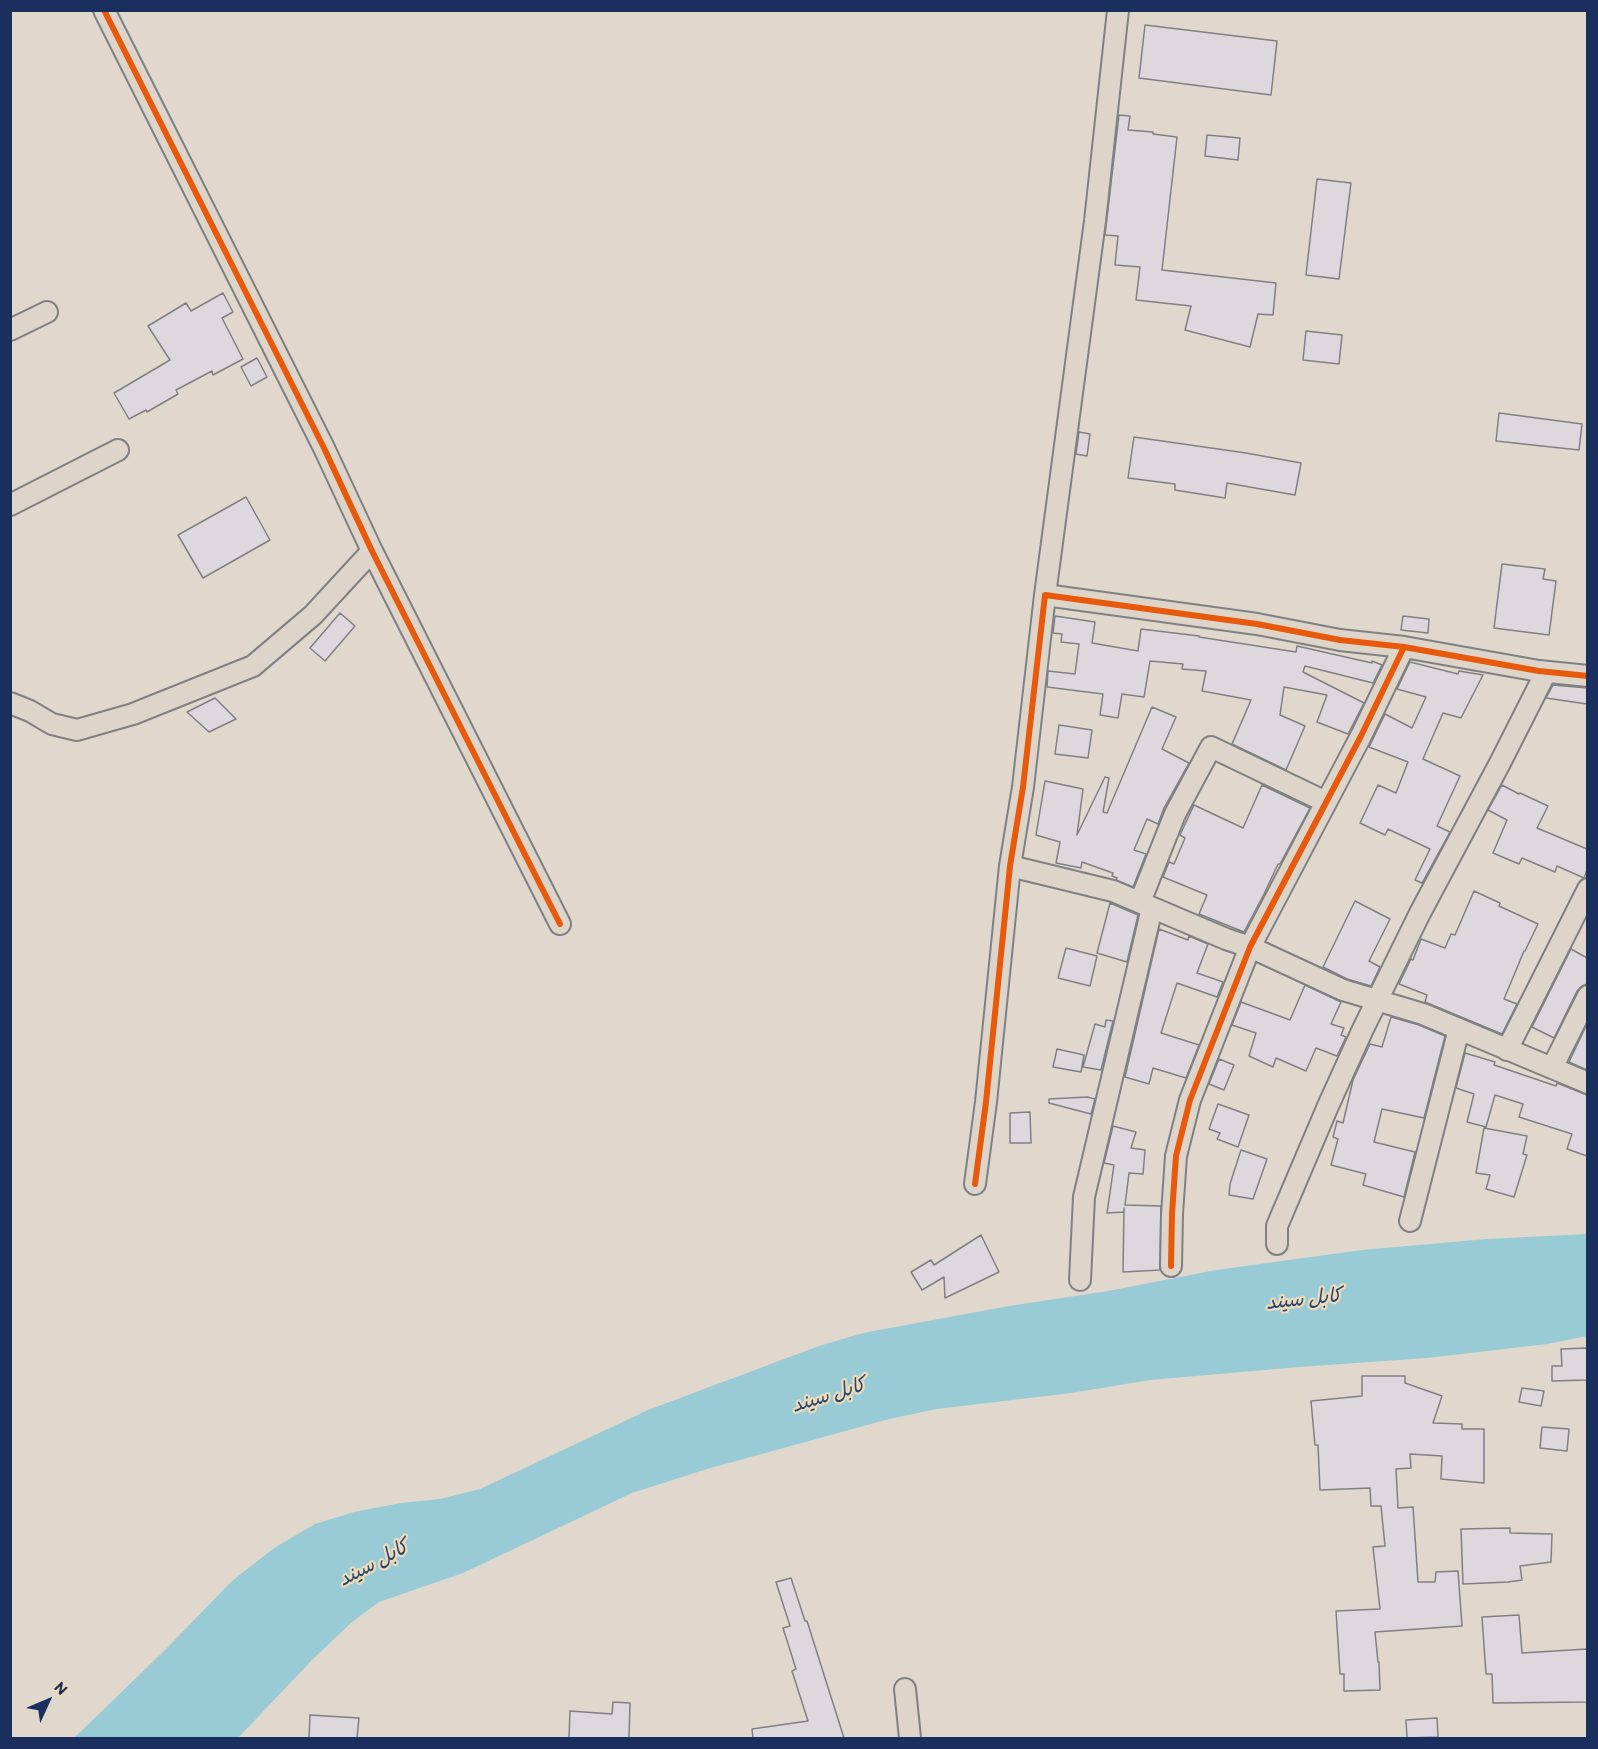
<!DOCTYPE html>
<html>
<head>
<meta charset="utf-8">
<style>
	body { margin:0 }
	#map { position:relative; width:1598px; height:1749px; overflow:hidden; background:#e0d7cd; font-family:Itim,sans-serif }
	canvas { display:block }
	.frame { position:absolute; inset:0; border:12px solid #1b2f5e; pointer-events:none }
	.north { position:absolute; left:18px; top:1671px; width:60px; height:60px; -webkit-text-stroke:4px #eddab8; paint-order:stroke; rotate:46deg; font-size:16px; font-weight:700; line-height:24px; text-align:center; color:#1b2f5e }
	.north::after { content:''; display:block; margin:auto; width:21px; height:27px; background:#1b2f5e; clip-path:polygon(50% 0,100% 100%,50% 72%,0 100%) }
</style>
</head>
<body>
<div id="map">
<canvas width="1598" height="1749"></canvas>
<div class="frame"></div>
<div class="north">N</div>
</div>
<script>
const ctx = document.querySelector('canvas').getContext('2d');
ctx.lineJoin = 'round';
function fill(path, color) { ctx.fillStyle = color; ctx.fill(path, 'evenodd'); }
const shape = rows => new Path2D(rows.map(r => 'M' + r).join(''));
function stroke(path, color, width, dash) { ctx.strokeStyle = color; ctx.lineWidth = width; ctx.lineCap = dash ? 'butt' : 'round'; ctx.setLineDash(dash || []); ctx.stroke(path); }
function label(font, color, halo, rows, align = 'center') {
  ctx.font = font + ' Itim,"Playpen Sans Arabic",sans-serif'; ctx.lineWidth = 4.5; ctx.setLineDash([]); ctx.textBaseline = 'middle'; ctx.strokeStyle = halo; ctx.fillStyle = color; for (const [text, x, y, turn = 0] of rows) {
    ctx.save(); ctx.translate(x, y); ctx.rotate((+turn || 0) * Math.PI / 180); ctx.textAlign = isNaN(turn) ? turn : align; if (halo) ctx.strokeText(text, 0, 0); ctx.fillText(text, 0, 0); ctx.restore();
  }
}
const water = shape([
	[1587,1234,1587,1336,1547,1344,1427,1358,1299,1367,1150,1380,1071,1393,937,1409,889,1419,707,1469,632,1493,463,1573,379,1602,352,1622,312,1660,238,1738,74,1738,165,1650,232,1581,274,1548,315,1524,354,1512,401,1503,440,1499,480,1489,648,1410,819,1346,863,1333,1009,1306,1108,1291,1216,1270,1362,1250,1487,1239]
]);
const building = shape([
	[1145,25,1277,41,1271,95,1139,78,1145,25],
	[1119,115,1130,116,1128,130,1153,132,1153,134,1177,137,1162,270,1276,283,1273,315,1258,314,1250,347,1185,330,1191,306,1136,300,1140,267,1115,265,1118,236,1105,235,1119,115],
	[1207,135,1240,138,1238,160,1205,156,1207,135],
	[1317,179,1351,183,1339,279,1306,275,1317,179],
	[223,293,233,312,222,318,243,359,213,375,212,371,176,390,178,394,147,412,146,410,129,419,114,393,170,360,148,326,186,303,191,311,223,293],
	[1306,331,1342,335,1339,364,1303,360,1306,331],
	[257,358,267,377,251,386,241,367,257,358],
	[1499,413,1582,424,1579,450,1496,441,1499,413],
	[1079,432,1090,434,1087,456,1076,454,1079,432],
	[1134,437,1246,453,1301,463,1295,495,1227,483,1225,498,1175,490,1175,484,1128,478,1134,437],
	[246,497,270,540,203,578,178,535,246,497],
	[1502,564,1545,569,1543,579,1556,581,1549,635,1494,628,1502,564],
	[340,613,355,626,325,661,310,648,340,613],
	[1055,616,1095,622,1092,643,1138,651,1141,629,1199,636,1199,637,1296,652,1297,646,1372,663,1372,661,1382,665,1373,683,1305,666,1303,672,1364,703,1348,734,1317,722,1327,695,1284,687,1280,715,1305,726,1286,770,1232,744,1251,700,1202,691,1206,671,1182,669,1183,664,1150,661,1144,697,1122,694,1118,718,1100,715,1103,694,1047,687,1048,671,1075,674,1079,644,1061,642,1062,634,1053,633,1055,616],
	[1403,616,1429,619,1428,633,1401,630,1403,616],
	[1410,662,1458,674,1459,671,1483,675,1461,718,1443,713,1423,759,1460,776,1437,826,1450,832,1422,883,1415,880,1430,849,1388,829,1385,835,1360,823,1378,785,1396,793,1408,762,1369,747,1385,714,1412,728,1426,697,1397,689,1410,662],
	[1553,685,1587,688,1587,704,1546,698,1553,685],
	[215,698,236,719,209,732,187,712,215,698],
	[1152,707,1176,717,1162,749,1189,763,1164,808,1158,824,1147,819,1134,850,1146,854,1133,887,1116,880,1117,878,1112,876,1113,873,1082,862,1081,868,1056,863,1060,842,1036,835,1045,781,1083,789,1077,835,1105,777,1109,778,1103,812,1107,813,1152,707],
	[1059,725,1092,730,1088,758,1055,754,1059,725],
	[1262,785,1310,808,1280,864,1278,864,1264,894,1244,932,1199,914,1207,895,1163,877,1169,862,1174,864,1185,838,1180,835,1194,805,1243,828,1262,785],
	[1502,785,1519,794,1520,793,1548,806,1537,828,1587,849,1587,870,1584,878,1557,866,1555,872,1522,858,1519,864,1493,853,1507,820,1488,810,1502,785],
	[1474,891,1500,903,1499,906,1538,924,1525,951,1524,951,1504,999,1517,1004,1502,1034,1425,1002,1427,995,1399,984,1411,959,1413,960,1421,939,1445,948,1451,934,1455,935,1474,891],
	[1355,901,1390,919,1369,961,1380,967,1371,986,1347,979,1323,967,1355,901],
	[1110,903,1138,915,1127,962,1097,953,1110,903],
	[1159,929,1188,940,1189,936,1208,944,1197,973,1223,982,1217,997,1177,983,1161,1033,1199,1045,1186,1078,1153,1068,1149,1084,1125,1077,1159,929],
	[1066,948,1097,956,1090,986,1058,978,1066,948],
	[1571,949,1587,958,1587,984,1582,986,1577,991,1554,1038,1532,1027,1571,949],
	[1305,985,1341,1002,1331,1024,1344,1028,1341,1035,1346,1037,1337,1056,1316,1048,1306,1071,1276,1058,1273,1067,1249,1056,1256,1033,1232,1025,1241,1002,1290,1020,1305,985],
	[1391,1017,1419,1025,1445,1036,1424,1118,1382,1109,1374,1142,1415,1152,1404,1197,1363,1185,1366,1174,1331,1165,1338,1139,1333,1137,1337,1121,1343,1123,1353,1080,1370,1044,1382,1047,1391,1017],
	[1106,1020,1113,1021,1101,1070,1083,1067,1095,1024,1105,1027,1106,1020],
	[1587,1024,1587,1070,1569,1062,1587,1024],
	[1057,1049,1084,1055,1081,1072,1053,1067,1057,1049],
	[1465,1053,1495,1062,1494,1065,1556,1086,1557,1083,1587,1095,1587,1156,1567,1149,1572,1134,1519,1117,1523,1104,1495,1095,1486,1127,1467,1122,1474,1094,1456,1088,1465,1053],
	[1219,1059,1234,1065,1224,1090,1209,1084,1219,1059],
	[1087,1097,1095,1099,1091,1114,1049,1103,1049,1099,1087,1097],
	[1218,1104,1249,1115,1238,1147,1217,1139,1220,1133,1209,1129,1218,1104],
	[1030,1112,1031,1143,1010,1143,1010,1113,1030,1112],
	[1113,1126,1136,1132,1131,1148,1145,1150,1143,1174,1129,1173,1125,1205,1161,1206,1160,1270,1123,1272,1124,1208,1124,1212,1107,1213,1114,1165,1104,1163,1113,1126],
	[1484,1128,1527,1136,1523,1154,1527,1155,1514,1197,1486,1189,1490,1175,1476,1173,1484,1128],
	[1241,1150,1267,1159,1253,1199,1229,1195,1230,1184,1241,1150],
	[981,1235,999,1272,945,1298,944,1277,922,1290,911,1272,931,1260,934,1265,981,1235],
	[1587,1348,1587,1380,1552,1381,1552,1366,1562,1366,1561,1349,1587,1348],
	[1362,1376,1405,1376,1405,1383,1442,1396,1433,1423,1462,1424,1462,1429,1484,1429,1484,1483,1441,1479,1442,1456,1410,1454,1411,1468,1396,1469,1398,1508,1413,1507,1418,1582,1435,1582,1436,1572,1458,1571,1462,1626,1375,1632,1378,1662,1379,1662,1380,1690,1344,1691,1344,1674,1340,1674,1336,1611,1380,1609,1373,1547,1385,1546,1381,1506,1371,1506,1370,1488,1320,1490,1318,1445,1315,1445,1311,1401,1362,1396,1362,1376],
	[1522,1388,1544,1391,1541,1406,1519,1402,1522,1388],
	[1542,1427,1569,1429,1567,1451,1540,1448,1542,1427],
	[1510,1528,1510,1533,1552,1534,1551,1562,1520,1566,1522,1580,1508,1582,1463,1584,1461,1529,1510,1528],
	[791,1578,805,1621,807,1621,844,1738,753,1738,752,1729,808,1721,792,1671,796,1669,783,1628,790,1626,776,1582,791,1578],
	[1519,1615,1522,1653,1587,1649,1587,1702,1493,1703,1492,1674,1486,1674,1482,1617,1519,1615],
	[613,1702,630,1703,629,1738,569,1738,570,1711,612,1714,613,1702],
	[310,1715,359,1718,357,1738,309,1738,310,1715],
	[1437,1718,1438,1737,1407,1738,1406,1720,1437,1718]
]);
const minor = shape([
	[104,10,324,448,372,551,560,924],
	[10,330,47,312],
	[10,505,118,450],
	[1045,595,1095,221,1118,10],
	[10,703,30,711,52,724,77,730,133,714,253,666,313,615,372,551],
	[1010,866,1113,891,1226,939,1250,947,1343,990,1423,1014,1588,1083],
	[1140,902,1175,814,1211,747,1326,802],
	[1507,1050,1588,889],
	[1552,1068,1588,996],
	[975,1184,986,1102,1010,866,1023,787,1045,595,1257,624,1340,640,1404,647,1539,671,1588,676],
	[1410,1221,1459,1029],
	[1277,1244,1277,1226,1328,1106,1363,1029,1420,913,1500,763,1546,672],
	[1171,1266,1172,1214,1176,1156,1190,1100,1250,947,1361,736,1404,647],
	[1080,1280,1084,1197,1152,908],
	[905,1689,910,1738]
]);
const cycleway = shape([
	[104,10,324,448,372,551,560,924],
	[975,1184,986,1102,1010,866,1023,787,1045,595,1257,624,1340,640,1404,647,1539,671,1588,676],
	[1171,1266,1172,1214,1176,1156,1190,1100,1250,947,1361,736,1404,647]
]);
const waterNames = [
	["کابل سيند",1304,1300,-6],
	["کابل سيند",829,1396,-17],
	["کابل سيند",374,1564,-28]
];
fill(water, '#99cbd6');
fill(building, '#ded8de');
stroke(building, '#808084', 1.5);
stroke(minor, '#808084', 24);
stroke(minor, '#ddd5ca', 20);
stroke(cycleway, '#e8590c', 6);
label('italic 20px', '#294671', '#eddab8', waterNames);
</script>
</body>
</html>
